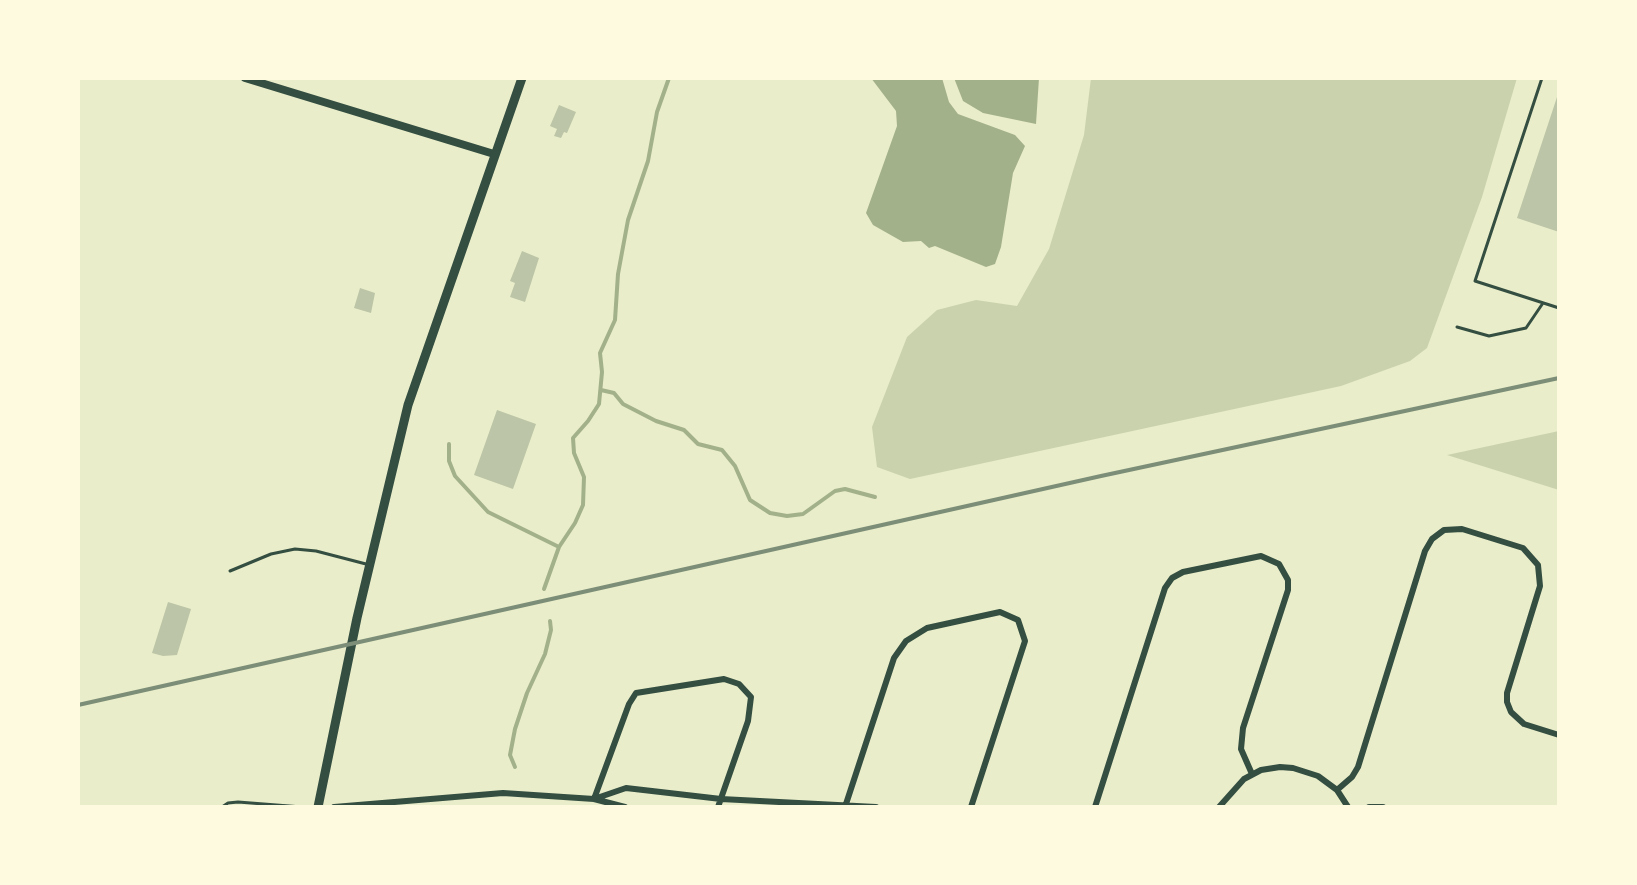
<!DOCTYPE html>
<html>
<head>
<meta charset="utf-8">
<style>
	body { margin:0 }
	#map { position:relative; width:1637px; height:885px; overflow:hidden; background:#e9edc9; font-family:Commissioner,sans-serif }
	canvas { display:block }
	.frame { position:absolute; inset:0; border:80px solid #fefae0; pointer-events:none }
</style>
</head>
<body>
<div id="map">
<canvas width="1637" height="885"></canvas>
<div class="frame"></div>
</div>
<script>
const ctx = document.querySelector('canvas').getContext('2d');
ctx.lineJoin = 'round';
function fill(path, color) { ctx.fillStyle = color; ctx.fill(path, 'evenodd'); }
const shape = rows => new Path2D(rows.map(r => 'M' + r).join(''));
function stroke(path, color, width, dash) { ctx.strokeStyle = color; ctx.lineWidth = width; ctx.lineCap = dash ? 'butt' : 'round'; ctx.setLineDash(dash || []); ctx.stroke(path); }
const green = shape([
	[1091,78,1517,78,1482,197,1427,348,1410,361,1341,386,910,479,877,467,872,427,907,337,937,310,976,300,1017,306,1049,249,1084,135],
	[1559,431,1559,490,1447,455]
]);
const water = shape([
	[871,78,942,78,949,102,958,114,1015,135,1025,146,1013,173,1001,247,995,264,986,267,935,246,929,248,921,241,903,242,873,225,866,213,897,126,896,111],
	[954,78,1039,78,1036,124,983,113,963,101]
]);
const stream = shape([
	[601,390,614,393,623,404,656,421,684,430,698,444,722,450,735,466,750,500,770,513,787,516,803,514,835,491,845,489,875,497],
	[449,444,449,461,455,476,488,512,559,547],
	[544,589,559,547,575,523,583,505,584,477,574,453,573,438,588,421,599,404,602,372,600,353,615,320,618,274,628,220,648,161,657,112,669,78],
	[515,767,510,755,515,729,527,693,545,654,551,630,550,621]
]);
const building = shape([
	[1559,91,1559,232,1517,218],
	[559,105,576,112,567,133,564,132,561,138,554,136,557,129,550,126],
	[522,251,539,258,525,302,510,297,515,283,510,281],
	[360,288,375,293,371,313,354,308],
	[497,410,536,424,513,489,474,475],
	[168,602,191,609,177,655,163,656,152,653]
]);
const service = shape([
	[1542,78,1475,281,1559,308],
	[1457,327,1489,336,1526,328,1543,303],
	[230,571,271,554,295,549,316,551,366,564],
	[222,807,228,803,238,802,302,807]
]);
const minor = shape([
	[1337,790,1352,777,1358,767,1425,551,1432,539,1444,530,1462,529,1523,548,1538,565,1540,586,1507,693,1507,702,1511,712,1524,724,1559,735],
	[594,799,629,704,636,693,724,679,739,684,751,697,748,721,718,807],
	[594,799,626,788,721,799,876,807],
	[334,807,503,793,594,799,625,807],
	[845,807,894,658,906,641,927,628,1000,612,1018,620,1025,641,971,807],
	[1095,807,1165,588,1172,578,1183,572,1261,556,1279,564,1288,580,1288,590,1243,728,1241,749,1252,774],
	[1219,807,1244,779,1261,770,1280,767,1293,768,1318,776,1337,790,1348,807],
	[1369,807,1383,807]
]);
const tertiary = shape([
	[245,78,494,154]
]);
const secondary = shape([
	[318,807,357,618,408,405,522,78]
]);
const rail = shape([
	[78,705,1101,476,1559,378]
]);
fill(green, '#cad2ad');
fill(water, '#a3b18a');
stroke(stream, '#a3b18a', 4);
fill(building, '#bcc5a7');
stroke(service, '#344e41', 3);
stroke(minor, '#344e41', 6);
stroke(tertiary, '#344e41', 8);
stroke(secondary, '#344e41', 9);
stroke(rail, '#7c8e77', 4);
</script>
</body>
</html>
